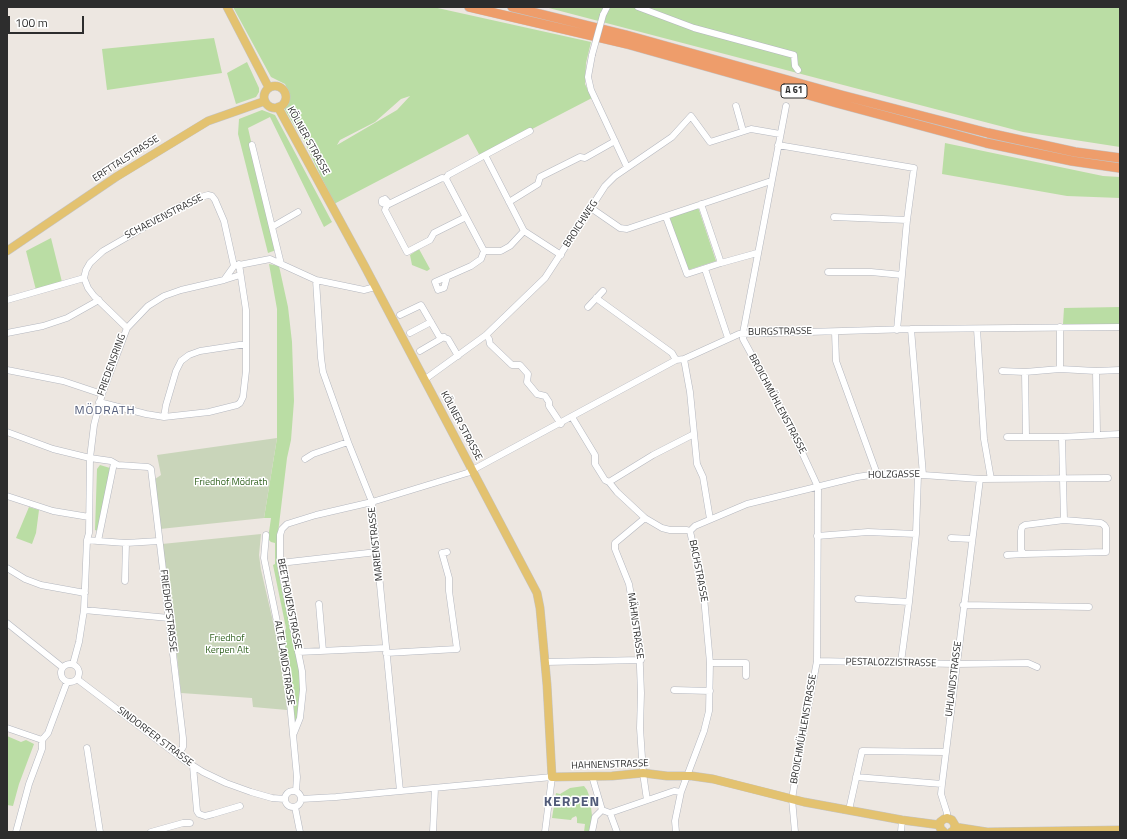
<!DOCTYPE html>
<html>
<head>
<meta charset="utf-8">
<style>
	body { margin:0 }
	#map { position:relative; width:1127px; height:839px; overflow:hidden; background:#ede7e1; font-family:"Titillium Web",sans-serif }
	canvas { display:block }
	.frame { position:absolute; inset:0; border:8px solid #2d2d2d; pointer-events:none }
	.scale { position:absolute; left:8px; top:16px; width:76px; height:18px; box-sizing:border-box; border:2px solid #2d2d2d; border-top:0; padding-left:5px; font-size:12px; line-height:14px; white-space:nowrap; color:#2d2d2d; -webkit-text-stroke:3px #fff; paint-order:stroke }
</style>
</head>
<body>
<div id="map">
<canvas width="1127" height="839"></canvas>
<div class="frame"></div>
<div class="scale">100 m</div>
</div>
<script>
const ctx = document.querySelector('canvas').getContext('2d');
ctx.lineJoin = 'round';
function fill(path, color) { ctx.fillStyle = color; ctx.fill(path, 'evenodd'); }
const shape = rows => new Path2D(rows.map(r => 'M' + r).join(''));
function stroke(path, color, width, dash) { ctx.strokeStyle = color; ctx.lineWidth = width; ctx.lineCap = dash ? 'butt' : 'round'; ctx.setLineDash(dash || []); ctx.stroke(path); }
function label(font, color, halo, rows, align = 'center') {
  ctx.font = font + ' "Titillium Web",sans-serif'; ctx.lineWidth = 3; ctx.setLineDash([]); ctx.textBaseline = 'middle'; ctx.strokeStyle = halo; ctx.fillStyle = color; for (const [text, x, y, turn = 0] of rows) {
    ctx.save(); ctx.translate(x, y); ctx.rotate((+turn || 0) * Math.PI / 180); ctx.textAlign = isNaN(turn) ? turn : align; if (halo) ctx.strokeText(text, 0, 0); ctx.fillText(text, 0, 0); ctx.restore();
  }
}
const green = shape([
	[233,7,433,7,591,42,586,63,585,84,592,98,480,156,468,134,334,204,307,147,284,108,290,95,285,84,271,77],
	[410,96,397,110,337,145,340,140,375,122,401,99],
	[545,7,1120,7,1120,147,1023,132],
	[214,38,222,73,107,90,102,49],
	[247,62,259,88,259,92,256,97,236,104,227,73],
	[262,110,275,115,332,222,324,227,270,117,248,128,276,250,268,253,238,134,239,119],
	[945,143,1103,176,1120,177,1120,198,1067,196,942,174],
	[698,207,716,261,685,271,666,218],
	[51,238,62,282,36,290,26,251],
	[419,249,430,269,427,271,412,265,410,255],
	[269,264,279,266,288,307,292,342,294,401,291,440,287,458,278,533,277,565,282,591,300,669,300,697,297,723,295,723,287,656,283,638,286,628,273,565,275,564,275,543,271,542,268,539,271,518,264,518,277,438,277,309],
	[1120,307,1120,324,1065,325,1063,324,1064,308],
	[100,465,110,468,98,531,95,530,97,469],
	[29,507,39,510,36,533,32,544,16,538],
	[7,736,21,742,26,740,34,744,19,784,13,806,7,805],
	[584,786,587,790,590,798,592,816,590,832,584,832,585,824,577,823,577,818,576,816,572,818,571,820,552,818,556,793,560,794,570,788]
]);
const cemetery = shape([
	[277,438,264,518,160,529,155,479,161,475,157,455],
	[261,534,259,555,261,570,281,656,287,710,253,707,252,698,181,693,170,591,162,544]
]);
const minor = shape([
	[638,7,694,28,794,55,795,66,798,70],
	[603,15,607,7],
	[592,55,588,77,591,90,627,167],
	[736,106,743,131],
	[786,106,743,333,743,339,788,422,818,487,817,661,800,750,792,799,795,832],
	[252,145,281,264],
	[778,145,914,168,907,220,897,330],
	[485,155,530,131],
	[446,179,442,178,387,205,385,210,407,252,430,240,434,233,466,217,484,251,501,251,510,246,524,231],
	[446,179,448,175,485,155,524,231,561,255],
	[446,179,466,217],
	[385,199,387,201,387,205,382,203,382,200,385,199],
	[509,202,538,184,540,177,580,157,585,158,615,141],
	[591,208,620,228,627,229,771,181],
	[666,217,687,274,721,263,701,204],
	[834,217,907,220],
	[272,227,298,212],
	[721,263,757,253],
	[705,269,728,338],
	[828,272,871,272,902,275],
	[447,277,444,288,438,290,435,282,471,266,481,259,484,251],
	[84,278,86,270,90,263,103,251,181,206,201,197,208,195,212,196,215,200,224,221,234,266],
	[224,280,234,266,270,259,316,280,364,290,375,287],
	[316,280,321,358,323,372,348,442,372,502,400,791],
	[596,298,672,353,676,360],
	[7,300,84,278],
	[588,307,603,291],
	[400,315,421,305,439,336,448,339,458,356],
	[1060,327,1060,369,1096,371],
	[127,328,148,306,164,296,181,290,224,280,240,275],
	[911,329,923,475],
	[977,329,984,439,991,479],
	[835,332,836,361,877,474],
	[7,333,43,326,67,318,99,300],
	[410,333,431,322],
	[486,335,489,339,490,344,512,365,520,365,528,374,527,382,537,394,545,396,549,402,549,406,561,424],
	[420,351,444,337],
	[684,359,690,392,697,464,703,477,710,519],
	[7,370,63,381,102,394],
	[1002,371,1025,372,1060,369],
	[1025,372,1026,436],
	[424,380,486,335,545,278,605,186,615,176,672,137,691,116,710,142,751,129,780,134],
	[99,402,146,414,164,417,209,412,237,405,240,403,243,397,246,371,246,310,239,264],
	[164,417,166,405,176,371,181,361,189,355,200,351,246,344],
	[572,417,595,455,595,464,605,480,609,482,617,492,645,518,662,528,670,530,687,530,690,531,704,597,710,663,709,711,704,731,681,792,675,821,676,832],
	[7,432,53,449,90,458,111,461,118,465,148,467,151,469,183,738,183,747,178,755],
	[1097,434,1096,371,1120,370],
	[1007,437,1062,437],
	[305,459,313,454,348,442],
	[609,482,653,455,694,434],
	[7,496,53,511,89,517],
	[645,518,615,543,615,549,629,584,639,642,641,693,640,728,643,773,647,800],
	[1064,520,1101,523,1104,525,1106,528,1106,552,1024,554,1021,550,1021,531,1022,527,1025,525,1064,520,1062,437,1120,434],
	[690,531,695,526,747,504,857,477,877,474,923,475,980,479,1108,478],
	[266,535,264,558,287,671,297,777,296,791],
	[817,536,868,532,916,534],
	[951,538,972,539],
	[87,540,98,541,114,463],
	[98,541,126,543,159,541],
	[1007,555,1024,554],
	[280,563,377,552],
	[7,568,25,579,41,585,85,593],
	[125,581,126,543],
	[858,599,909,602],
	[319,604,323,651],
	[963,605,1089,607],
	[84,610,169,618],
	[7,623,62,667],
	[298,652,386,648],
	[386,653,457,649,449,591,449,578,442,553,447,552],
	[817,661,956,664,1028,663,1037,667],
	[545,662,641,660],
	[901,662,909,602,916,534,918,475],
	[710,663,746,663,746,676],
	'61 673a9 9 0 1 1 18 0a9 9 0 1 1-18 0Z',
	[73,664,79,642,84,610,87,540,89,533,90,458,94,425,102,394,127,328,94,296,88,288,84,278],
	[77,679,184,760,203,772,226,783,251,792,272,798,285,799],
	[674,690,710,691],
	[7,728,42,740],
	[294,733,300,718,303,690,302,671,280,563,280,535,282,529,287,524,316,515,372,502,467,473,676,360,684,359,739,334,911,329,1120,327],
	[87,748,100,832],
	[193,766,197,811,199,814,205,816,213,814,240,806],
	[592,776,602,810],
	[856,777,942,784],
	'285 799a8 8 0 1 1 16 0a8 8 0 1 1-16 0Z',
	[301,799,336,797,552,777,545,832],
	[295,807,300,832],
	[602,810,610,813,674,791,681,792],
	[849,810,862,751,945,752],
	[610,813,617,832],
	[947,818,947,813,941,794,942,784,980,479],
	[16,832,29,784,42,749,42,740,48,733,67,682],
	[151,832,183,823,190,823],
	[433,832,435,788],
	[592,832,595,817,602,810],
	[901,832,902,820]
]);
const major = shape([
	[227,7,269,88],
	'264 97a11 11 0 1 1 22 0a11 11 0 1 1-22 0Z',
	[278,107,364,265,537,593,540,608,547,685,552,777,612,776,643,773,667,776,692,776,713,779,804,802,902,820,940,825],
	[7,251,116,177,208,121,265,101],
	[955,827,987,832,1120,830],
	[944,832,940,828,940,822,944,819,947,818,952,820,955,825,954,830,951,832]
]);
const highway = shape([
	[469,7,627,44,837,103,986,143,1072,161,1120,168],
	[512,7,626,35,841,95,988,133,1075,152,1120,158]
]);
const minorBridge = shape([
	[592,55,603,15]
]);
const shields = [
	[794,91,26]
];
const shieldNames = [
	["A 61",794,91]
];
const streetNames = [
	["KÖLNER STRASSE",308,141,61],
	["ERFTTALSTRASSE",126,159,-33],
	["SCHAEVENSTRASSE",164,217,-27],
	["BROICHWEG",581,224,-57],
	["BURGSTRASSE",780,332,-1],
	["FRIEDENSRING",112,365,-70],
	["BROICHMÜHLENSTRASSE",777,404,62],
	["KÖLNER STRASSE",461,426,62],
	["HOLZGASSE",894,475,-1],
	["MARIENSTRASSE",376,544,-96],
	["BACHSTRASSE",698,571,79],
	["BEETHOVENSTRASSE",289,604,79],
	["FRIEDHOFSTRASSE",168,611,83],
	["MÄHNSTRASSE",635,626,82],
	["ALTE LANDSTRASSE",284,663,81],
	["PESTALOZZISTRASSE",891,663,1],
	["UHLANDSTRASSE",954,679,-83],
	["BROICHMÜHLENSTRASSE",804,729,-80],
	["SINDORFER STRASSE",155,737,37],
	["HAHNENSTRASSE",610,765,-2]
];
const parkNames = [
	["Friedhof Mödrath",231,483],
	["Friedhof",227,639],
	["Kerpen Alt",227,651]
];
const quarterNames = [
	["MÖDRATH",105,411]
];
const districtNames = [
	["KERPEN",572,803]
];
fill(green, '#badda4');
fill(cemetery, '#c9d5ba');
stroke(minor, '#b4b7bf', 7);
stroke(major, '#c4c4c4', 9);
stroke(highway, '#c4c4c4', 10);
stroke(minor, '#fff', 6);
stroke(major, '#e3c270', 8);
stroke(highway, '#ee9d6b', 9);
stroke(minorBridge, '#b4b7bf', 7, []);
stroke(minorBridge, '#fff', 6);
for (const [x, y, w] of shields) { const box = new Path2D(); box.roundRect(x - w / 2, y - 7, w, 14, 3); ctx.fillStyle = '#fff'; ctx.fill(box); stroke(box, '#2d2d2d', 1); }
label('bold 9px', '#2d2d2d', null, shieldNames);
label('10px', '#2d2d2d', '#fff', streetNames);
label('10px', '#346423', '#fff', parkNames);
ctx.letterSpacing = '1px';
label('12px', '#515b79', '#fff', quarterNames);
ctx.letterSpacing = '0px';
ctx.letterSpacing = '1px';
label('bold 14px', '#515b79', '#fff', districtNames);
ctx.letterSpacing = '0px';
</script>
</body>
</html>
